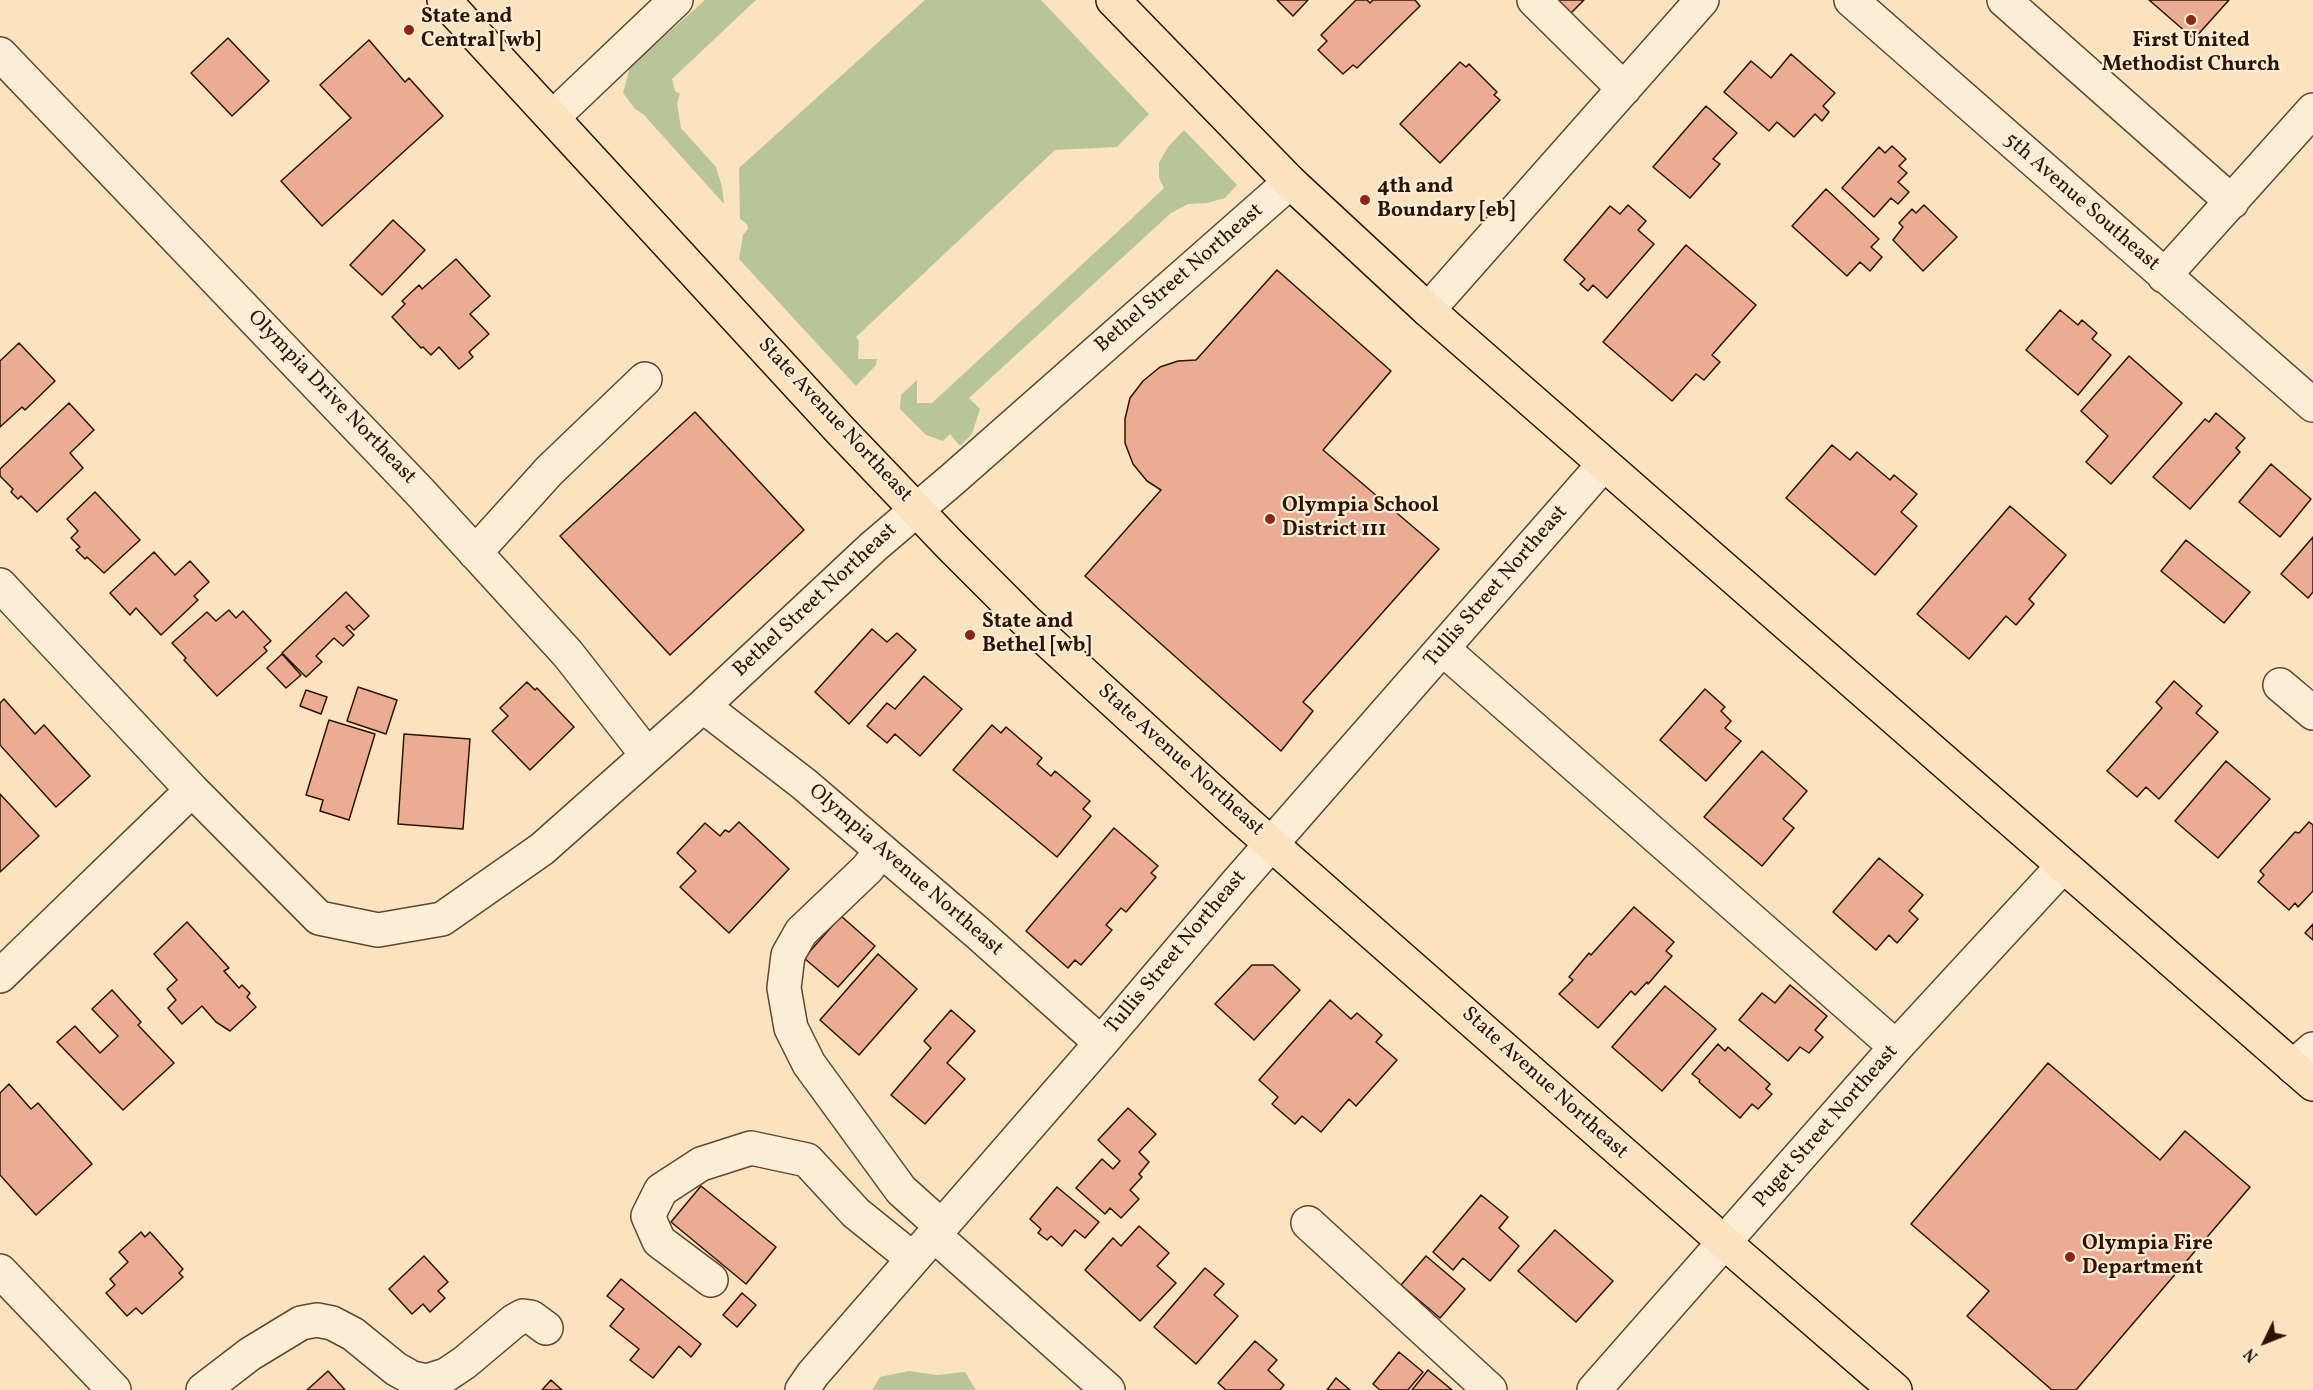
<!DOCTYPE html>
<html>
<head>
<meta charset="utf-8">
<style>
	body { margin:0 }
	#map { position:relative; width:2313px; height:1390px; overflow:hidden; background:#fbe3c0; font-family:Vollkorn,serif }
	canvas { display:block }
	.north { position:absolute; left:2235px; top:1312px; width:60px; height:60px; -webkit-text-stroke:4px #fcedd6; paint-order:stroke; rotate:227deg; font-size:16px; font-weight:700; line-height:24px; text-align:center; color:#2f1300 }
	.north::after { content:''; display:block; margin:auto; width:21px; height:27px; background:#2f1300; clip-path:polygon(50% 0,100% 100%,50% 72%,0 100%) }
</style>
</head>
<body>
<div id="map">
<canvas width="2313" height="1390"></canvas>
<div class="north">N</div>
</div>
<script>
const ctx = document.querySelector('canvas').getContext('2d');
ctx.lineJoin = 'round';
function fill(path, color) { ctx.fillStyle = color; ctx.fill(path, 'evenodd'); }
const shape = rows => new Path2D(rows.map(r => 'M' + r).join(''));
function stroke(path, color, width, dash) { ctx.strokeStyle = color; ctx.lineWidth = width; ctx.lineCap = dash ? 'butt' : 'round'; ctx.setLineDash(dash || []); ctx.stroke(path); }
function label(font, color, halo, rows, align = 'center') {
  ctx.font = font + ' Vollkorn,serif'; ctx.lineWidth = 4.5; ctx.setLineDash([]); ctx.textBaseline = 'middle'; ctx.strokeStyle = halo; ctx.fillStyle = color; for (const [text, x, y, turn = 0] of rows) {
    ctx.save(); ctx.translate(x, y); ctx.rotate((+turn || 0) * Math.PI / 180); ctx.textAlign = isNaN(turn) ? turn : align; if (halo) ctx.strokeText(text, 0, 0); ctx.fillText(text, 0, 0); ctx.restore();
  }
}
const green = shape([
	[705,0,756,0,672,79,675,91,680,94,677,103,681,128,716,167,722,187,724,204,643,114,635,109,623,93,630,67],
	[925,0,1041,0,1149,114,1117,147,1055,150,856,337,859,341,858,359,877,359,876,365,856,386,739,259,743,235,748,229,747,224,740,219,739,168],
	[1184,130,1237,185,1225,198,1207,203,1188,204,1171,213,969,398,980,409,972,434,960,446,950,434,943,441,926,435,900,409,901,395,917,380,917,403,932,403,1128,222,1164,188,1159,178,1159,163,1168,147],
	[909,1371,937,1375,965,1372,976,1390,872,1390,880,1377]
]);
const building = shape([
	[1277,0,1308,0,1293,16,1277,0],
	[1356,0,1367,0,1370,3,1373,0,1415,0,1420,6,1357,68,1353,65,1343,74,1318,50,1327,41,1321,35,1356,0],
	[1557,0,1584,0,1570,14,1557,0],
	[2149,0,2229,0,2194,39,2149,0],
	[228,38,269,81,232,116,191,73,228,38],
	[369,40,405,82,409,78,443,116,322,226,281,181,351,118,320,85,369,40],
	[1791,54,1835,93,1823,106,1829,112,1822,121,1815,114,1794,137,1777,122,1769,131,1724,92,1751,61,1771,78,1791,54],
	[1460,62,1466,67,1469,64,1497,92,1494,95,1500,100,1440,163,1400,124,1460,62],
	[1706,106,1737,133,1713,159,1720,164,1690,198,1653,167,1706,106],
	[1892,146,1906,159,1899,166,1907,173,1898,182,1909,192,1898,204,1891,198,1874,217,1842,188,1879,147,1885,153,1892,146],
	[1826,189,1879,239,1871,247,1882,257,1870,271,1860,262,1847,276,1792,226,1826,189],
	[1628,205,1646,221,1638,230,1654,244,1607,298,1593,285,1588,291,1580,284,1585,279,1564,260,1610,206,1620,214,1628,205],
	[1924,205,1957,237,1923,271,1893,240,1903,227,1899,223,1912,209,1916,213,1924,205],
	[393,220,425,250,382,295,350,265,393,220],
	[1686,245,1756,305,1712,355,1720,362,1704,380,1696,374,1672,401,1603,342,1686,245],
	[456,259,490,296,470,314,489,334,469,352,473,357,459,369,439,347,431,355,423,347,421,348,392,317,405,304,402,301,419,285,422,289,456,259],
	[1277,270,1391,371,1323,450,1439,549,1303,702,1313,711,1281,751,1085,576,1161,490,1147,481,1133,464,1125,443,1125,419,1130,398,1143,381,1160,367,1178,361,1196,360,1277,270],
	[2060,310,2078,325,2082,320,2097,333,2092,339,2111,355,2078,395,2026,350,2060,310],
	[19,343,55,381,25,410,22,407,0,427,0,361,19,343],
	[2129,356,2182,403,2111,484,2086,462,2108,436,2081,411,2129,356],
	[69,403,94,430,70,453,83,468,37,512,21,496,18,499,11,492,13,489,0,476,0,469,69,403],
	[695,412,804,530,670,655,560,536,695,412],
	[2216,413,2245,438,2236,448,2240,452,2190,509,2153,477,2205,419,2209,422,2216,413],
	[1832,445,1850,460,1857,452,1890,480,1894,475,1917,494,1901,512,1917,526,1875,575,1786,498,1832,445],
	[2271,464,2311,499,2280,537,2239,502,2271,464],
	[95,492,140,540,104,573,87,557,85,559,76,550,80,547,71,538,78,531,67,519,95,492],
	[2010,506,2066,555,2029,599,2034,604,2016,625,2006,616,1969,659,1917,614,2010,506],
	[2313,537,2313,592,2308,598,2281,574,2313,537],
	[2186,540,2250,592,2224,623,2161,571,2186,540],
	[154,552,175,575,190,561,209,582,194,596,198,600,161,635,136,608,130,615,110,593,154,552],
	[346,592,369,616,354,630,349,625,346,627,354,635,343,646,334,638,316,656,322,662,306,677,282,653,346,592],
	[229,610,236,618,243,611,271,641,264,647,267,651,217,696,184,660,186,658,172,643,207,612,216,621,229,610],
	[872,629,887,642,897,633,916,650,849,724,815,692,872,629],
	[282,654,301,675,286,688,267,668,282,654],
	[924,676,962,709,920,756,895,734,887,743,867,726,887,703,895,709,924,676],
	[2174,681,2202,706,2196,713,2218,732,2159,799,2146,787,2137,797,2107,771,2162,708,2156,702,2174,681],
	[527,682,535,690,537,688,574,727,530,770,492,731,508,716,500,708,527,682],
	[358,687,397,700,386,734,347,721,358,687],
	[1705,689,1725,707,1721,711,1731,721,1725,728,1741,741,1706,781,1660,740,1705,689],
	[306,690,327,697,321,714,300,706,306,690],
	[4,699,35,734,44,725,90,776,56,807,0,745,0,703,4,699],
	[329,720,375,734,349,820,320,811,323,800,306,795,329,720],
	[992,725,1001,733,1006,727,1042,758,1037,764,1051,776,1055,771,1090,801,1083,809,1091,816,1057,857,953,770,992,725],
	[404,734,470,739,463,829,398,824,404,734],
	[1762,751,1807,791,1783,819,1794,828,1762,866,1704,817,1762,751],
	[2226,761,2270,799,2218,858,2175,821,2226,761],
	[0,794,39,836,0,872,0,794],
	[739,822,789,869,729,933,680,887,696,871,677,853,705,823,720,836,725,830,729,832,739,822],
	[2309,822,2313,825,2313,891,2298,907,2295,903,2289,910,2258,882,2264,875,2260,871,2295,832,2299,833,2309,822],
	[1114,828,1158,866,1151,873,1156,877,1126,912,1121,908,1106,925,1112,930,1081,965,1075,960,1068,968,1026,931,1114,828],
	[1879,858,1923,895,1909,911,1918,919,1897,943,1889,935,1876,950,1833,912,1879,858],
	[1634,907,1674,942,1666,951,1672,956,1648,984,1647,982,1635,995,1631,991,1598,1028,1559,994,1573,980,1569,977,1589,953,1591,955,1634,907],
	[841,916,875,946,838,987,804,958,841,916],
	[187,922,229,968,224,971,239,988,242,985,250,993,247,997,256,1007,230,1031,216,1022,202,1006,182,1024,168,1008,176,1000,167,989,177,980,154,954,187,922],
	[2313,924,2313,940,2305,933,2313,924],
	[878,954,917,989,859,1055,820,1020,878,954],
	[1252,965,1273,965,1300,990,1254,1040,1215,1004,1252,965],
	[1790,985,1827,1016,1815,1030,1823,1037,1809,1053,1800,1047,1788,1061,1739,1020,1762,993,1775,1003,1790,985],
	[1665,986,1716,1029,1662,1091,1612,1047,1665,986],
	[112,990,141,1022,138,1025,174,1063,123,1110,57,1042,75,1026,100,1053,118,1036,92,1009,112,990],
	[1330,1000,1351,1019,1357,1013,1382,1035,1376,1042,1397,1060,1356,1106,1349,1099,1321,1132,1302,1116,1295,1124,1272,1104,1278,1097,1259,1080,1330,1000],
	[951,1010,975,1031,947,1063,965,1079,925,1124,891,1095,931,1048,924,1041,951,1010],
	[1718,1044,1725,1051,1728,1047,1770,1084,1766,1089,1772,1094,1758,1109,1752,1104,1740,1118,1699,1082,1700,1080,1692,1074,1718,1044],
	[2048,1063,2160,1160,2185,1131,2250,1187,2076,1390,2052,1390,1967,1316,1989,1291,1911,1224,2048,1063],
	[9,1084,31,1109,38,1103,92,1164,36,1215,0,1175,0,1093,9,1084],
	[1128,1108,1156,1134,1139,1152,1149,1162,1139,1174,1142,1177,1130,1190,1139,1199,1121,1218,1110,1208,1105,1214,1076,1188,1102,1159,1113,1169,1120,1161,1098,1140,1128,1108],
	[701,1186,776,1247,746,1284,671,1222,701,1186],
	[1057,1187,1099,1222,1085,1238,1075,1230,1062,1246,1051,1236,1047,1240,1038,1233,1041,1229,1030,1219,1057,1187],
	[1481,1195,1508,1217,1499,1228,1519,1246,1490,1281,1463,1258,1453,1270,1433,1252,1481,1195],
	[1139,1226,1169,1253,1157,1266,1176,1283,1140,1321,1085,1270,1113,1238,1121,1246,1139,1226],
	[1555,1230,1613,1281,1576,1322,1518,1271,1555,1230],
	[141,1232,145,1237,150,1232,183,1269,179,1273,183,1277,142,1314,136,1308,127,1316,106,1293,115,1285,110,1279,128,1262,119,1252,141,1232],
	[424,1256,448,1282,438,1291,445,1298,430,1312,423,1304,412,1314,389,1289,424,1256],
	[1426,1256,1465,1289,1440,1318,1401,1285,1426,1256],
	[1205,1268,1224,1284,1214,1295,1238,1316,1196,1364,1154,1327,1205,1268],
	[621,1279,701,1344,691,1357,679,1346,653,1378,630,1360,639,1349,610,1326,624,1309,607,1296,621,1279],
	[742,1293,756,1305,737,1327,723,1315,742,1293],
	[1255,1341,1277,1360,1268,1370,1284,1385,1280,1390,1226,1390,1218,1383,1255,1341],
	[1399,1352,1423,1372,1408,1390,1380,1390,1373,1384,1399,1352],
	[1428,1370,1452,1390,1412,1390,1428,1370],
	[328,1371,345,1390,307,1390,328,1371],
	[1336,1378,1350,1390,1327,1390,1336,1378],
	[551,1380,562,1390,542,1390,551,1380]
]);
const minor = shape([
	[1534,0,1624,89],
	[1851,0,2313,405],
	[2004,0,2232,202],
	[0,54,419,491,568,654,647,755],
	[553,117,676,0],
	[2164,276,2313,110],
	[1428,310,1702,0],
	[475,553,549,471,645,379],
	[0,585,192,790,319,918,378,930,442,919,542,849,703,706,873,547,954,478,1290,182],
	[1443,649,1896,1047],
	[2280,685,2313,713],
	[703,706,804,784,979,934,1101,1043],
	[881,851,867,869,801,932,788,955,784,988,791,1028,809,1064,901,1190,941,1226],
	[0,976,192,790],
	[2293,1067,2313,1049],
	[1308,1223,1490,1390],
	[934,1235,1108,1390],
	[0,1271,114,1390],
	[711,1280,659,1241,648,1216,661,1190,701,1164,751,1148,807,1160,856,1213,913,1259],
	[203,1390,250,1354,301,1323,317,1320,332,1323,353,1334,396,1369,412,1378,427,1381,446,1375,464,1363,514,1321,523,1316,531,1317,546,1328],
	[802,1390,813,1374,1101,1043,1237,883,1603,465],
	[1594,1390,1896,1047,2063,866]
]);
const major = shape([
	[444,0,840,430,951,546,1025,620,1237,814,1725,1243,1895,1390],
	[1113,0,1290,182,1428,310,2313,1084]
]);
const markers = [
	[2191,20,6,"#8f2418"],
	[409,30,6,"#8f2418"],
	[1365,200,6,"#8f2418"],
	[1270,519,6,"#8f2418"],
	[970,635,6,"#8f2418"],
	[2070,1257,6,"#8f2418"]
];
const poiNames = [
	["State and",421,18],
	["Central [wb]",421,42],
	["First United",2191,42,"center"],
	["Methodist Church",2191,66,"center"],
	["4th and",1377,188],
	["Boundary [eb]",1377,212],
	["Olympia School",1282,507],
	["District 111",1282,531],
	["State and",982,623],
	["Bethel [wb]",982,647],
	["Olympia Fire",2082,1245],
	["Department",2082,1269]
];
const streetNames = [
	["5th Avenue Southeast",2081,203,41],
	["Bethel Street Northeast",1180,279,-41],
	["Olympia Drive Northeast",331,398,46],
	["State Avenue Northeast",834,421,47],
	["Tullis Street Northeast",1497,587,-49],
	["Bethel Street Northeast",816,601,-43],
	["State Avenue Northeast",1180,761,42],
	["Olympia Avenue Northeast",905,871,41],
	["Tullis Street Northeast",1177,953,-50],
	["State Avenue Northeast",1544,1084,42],
	["Puget Street Northeast",1827,1127,-49]
];
fill(green, '#b8c597');
fill(building, '#ecac93');
stroke(building, '#2f1300', 1.5);
stroke(minor, '#624730', 36);
stroke(major, '#2f1300', 36);
stroke(minor, '#fcedd6', 33);
stroke(major, '#fbe3c0', 33);
for (const [x, y, r, color] of markers) { const dot = new Path2D(); dot.arc(x, y, r, 0, 2 * Math.PI); ctx.fillStyle = color; ctx.fill(dot); stroke(dot, '#fcedd6', 2); }
label('bold 21px', '#2f1300', '#fcedd6', poiNames, 'left');
label('21px', '#2f1300', '#fcedd6', streetNames);
</script>
</body>
</html>
